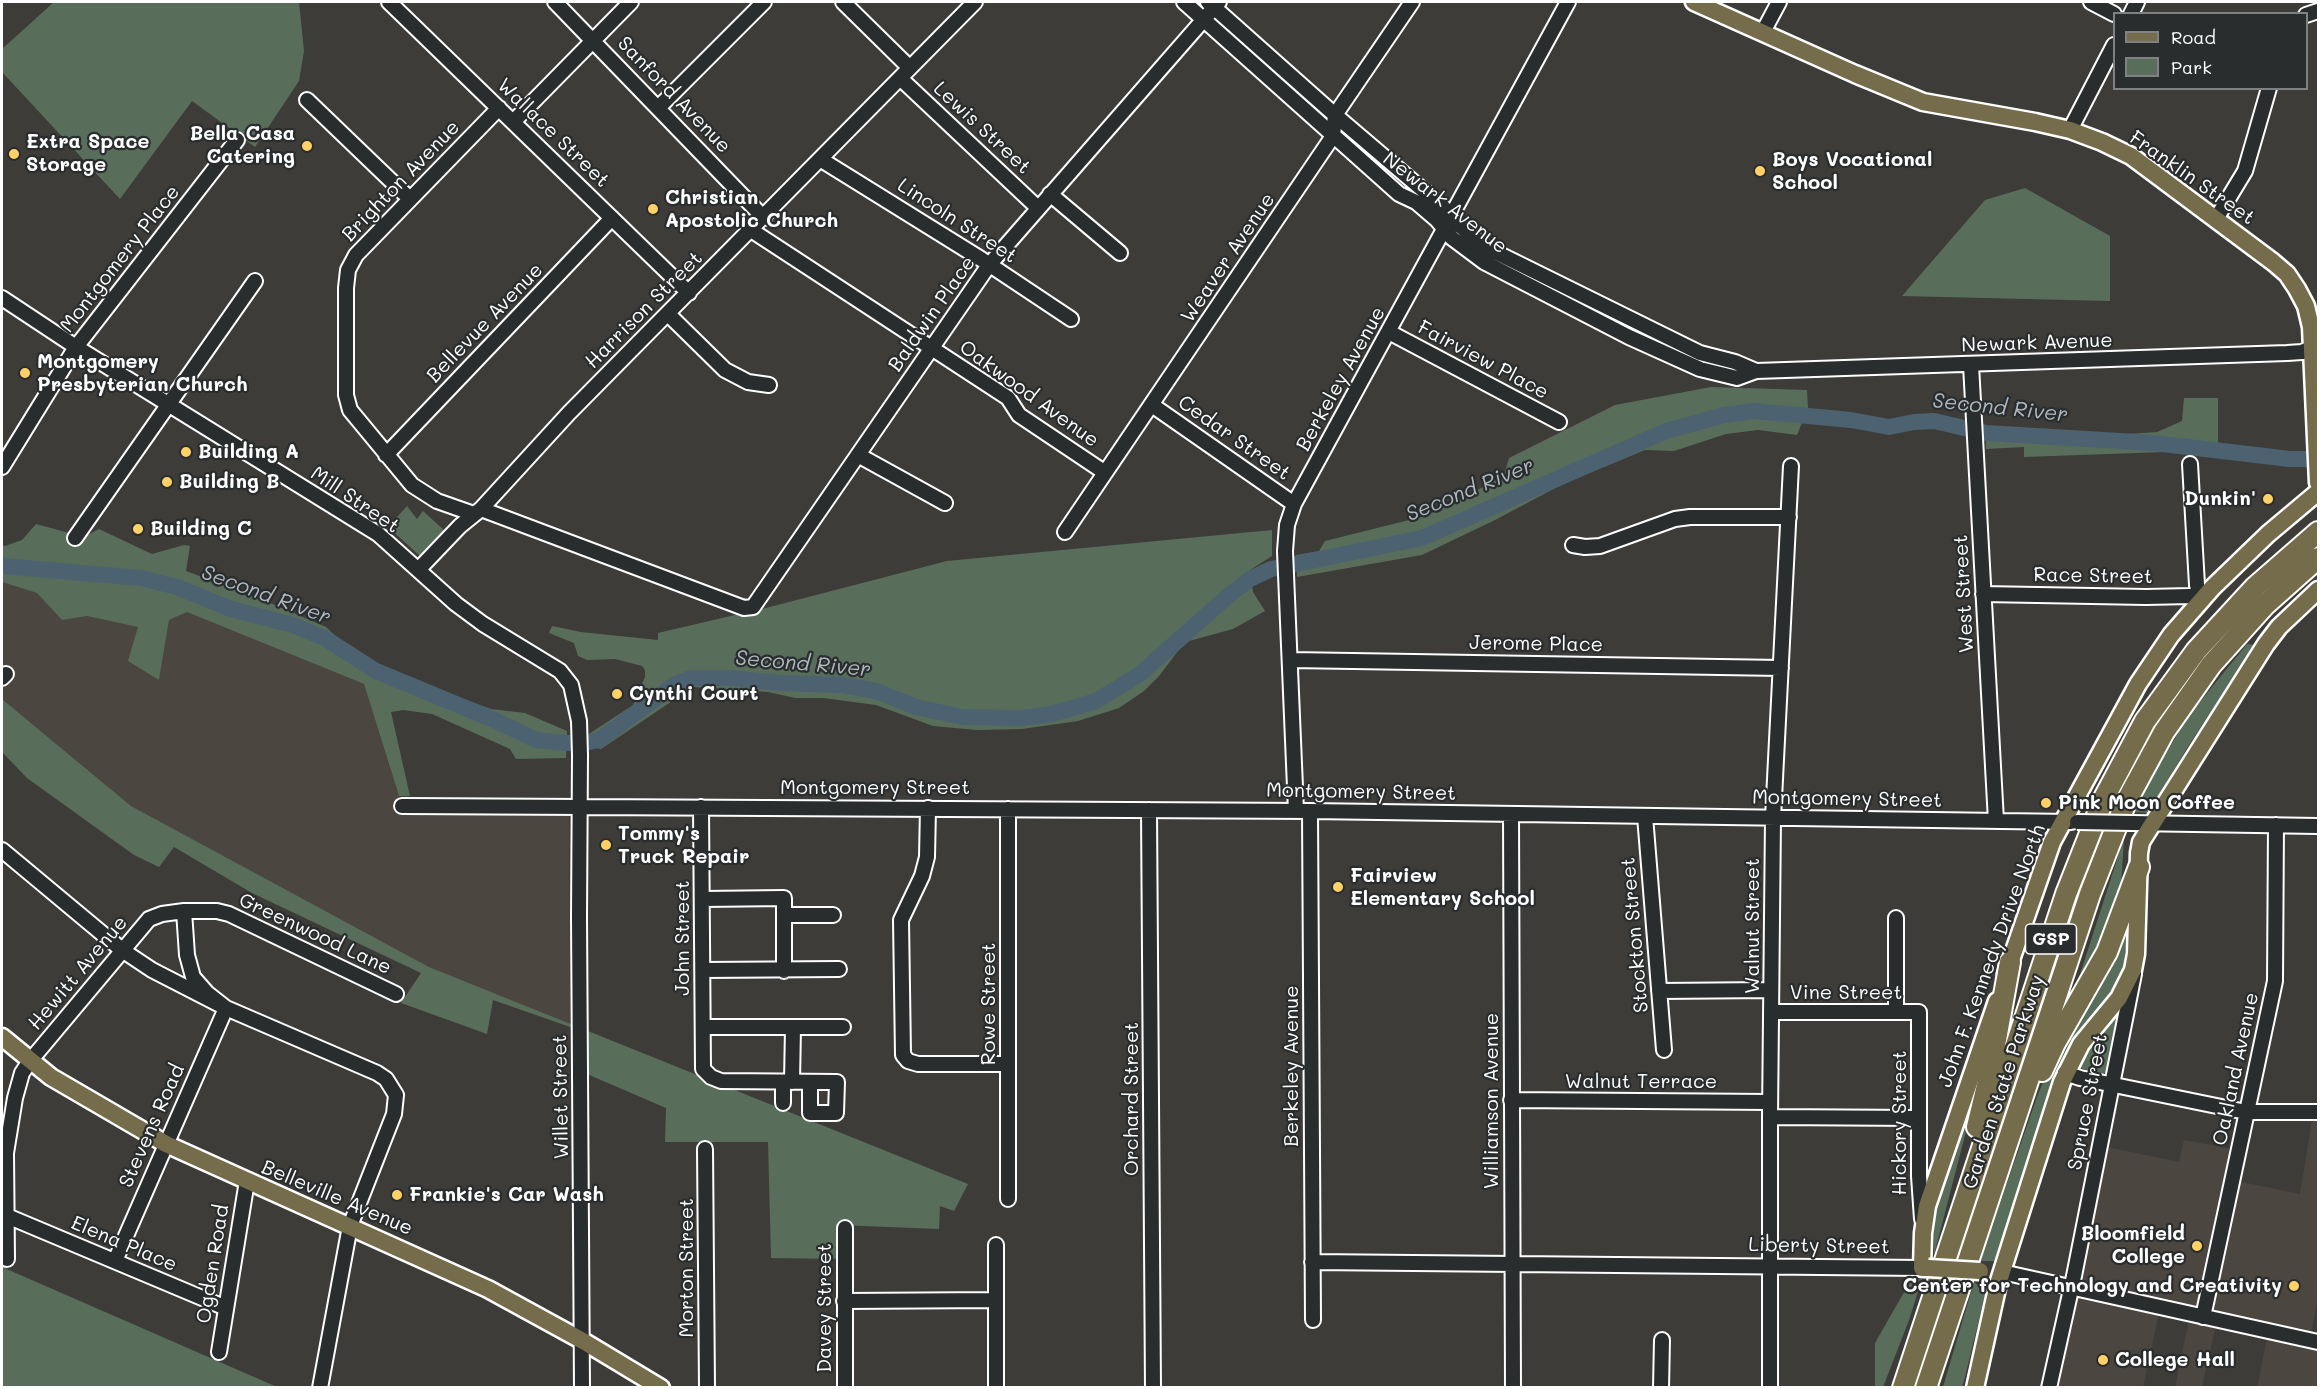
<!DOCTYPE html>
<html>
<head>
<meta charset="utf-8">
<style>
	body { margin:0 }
	#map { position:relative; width:2320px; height:1389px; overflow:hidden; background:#3e3c39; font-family:Mali,sans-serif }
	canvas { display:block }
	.frame { position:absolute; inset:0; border:3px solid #fff; pointer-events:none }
	.legend { position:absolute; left:2113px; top:12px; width:195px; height:78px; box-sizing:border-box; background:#2a2d2e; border:2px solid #7f8182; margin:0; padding:8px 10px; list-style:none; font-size:18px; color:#fff }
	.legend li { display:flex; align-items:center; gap:12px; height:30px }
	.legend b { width:30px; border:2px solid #7f8182 }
</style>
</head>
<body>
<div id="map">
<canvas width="2320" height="1389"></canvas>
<div class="frame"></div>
<ul class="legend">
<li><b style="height:8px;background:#746c4b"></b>Road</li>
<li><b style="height:16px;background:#586e5a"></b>Park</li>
</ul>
</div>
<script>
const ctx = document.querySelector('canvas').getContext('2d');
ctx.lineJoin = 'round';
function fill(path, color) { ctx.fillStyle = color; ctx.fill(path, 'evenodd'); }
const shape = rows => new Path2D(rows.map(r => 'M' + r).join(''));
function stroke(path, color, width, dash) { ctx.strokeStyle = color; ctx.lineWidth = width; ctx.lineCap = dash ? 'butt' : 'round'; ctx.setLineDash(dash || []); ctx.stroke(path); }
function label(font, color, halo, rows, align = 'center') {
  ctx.font = font + ' Mali,sans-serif'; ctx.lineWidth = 4.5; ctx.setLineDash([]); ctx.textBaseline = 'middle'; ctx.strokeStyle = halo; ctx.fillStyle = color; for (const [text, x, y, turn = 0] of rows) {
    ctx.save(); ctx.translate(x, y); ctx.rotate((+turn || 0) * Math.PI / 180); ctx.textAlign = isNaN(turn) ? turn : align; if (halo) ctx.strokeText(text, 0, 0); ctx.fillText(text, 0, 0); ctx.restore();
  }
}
const built = shape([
	[2,582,37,593,62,620,87,616,139,627,159,680,169,620,187,612,364,684,403,810,567,813,569,816,570,1024,429,967,131,806,2,699],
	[2313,1114,2318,1114,2318,1298,2310,1338,2217,1320,2202,1387,2175,1387,2190,1315,2160,1308,2143,1387,2046,1388,2098,1145,2179,1162,2184,1140,2238,1150,2232,1180,2300,1194],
	[2268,1333,2318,1344,2318,1387,2257,1388]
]);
const green = shape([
	[54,2,299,2,304,51,299,81,255,147,192,101,120,199,2,72,2,49],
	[2025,188,2110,236,2110,301,1902,296,1985,200],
	[1711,387,1807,390,1808,408,1797,435,1758,430,1726,434,1674,451,1645,450,1563,484,1495,520,1422,555,1297,577,1296,555,1319,551,1325,541,1425,516,1462,499,1504,475,1509,458,1615,405],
	[2184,398,2218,398,2218,443,2165,452,2024,457,2024,447,1986,449,1986,433,2071,438,2157,432,2182,421],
	[407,506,417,519,423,511,445,531,421,555,419,555,388,527],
	[36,524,84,537,99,529,152,554,184,545,190,546,186,571,259,598,326,627,344,644,388,669,426,685,491,709,525,713,567,731,566,758,516,759,510,749,432,714,403,710,391,712,410,796,399,796,364,684,187,612,169,620,159,680,128,661,138,627,87,616,62,620,37,593,2,582,2,545,5,546,22,540],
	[1272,530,1272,556,1250,570,1253,592,1265,611,1233,629,1189,641,1178,651,1159,676,1144,691,1119,708,1078,721,1022,729,977,730,933,726,876,705,823,698,795,698,768,692,693,687,601,749,590,747,589,734,633,705,645,677,645,670,642,666,615,659,587,660,578,656,574,643,549,633,552,626,581,632,658,640,658,633,739,614,746,616,762,609,947,561],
	[2247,644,2255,645,2187,748,2148,813,2130,812,2190,714],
	[2,699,131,806,429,967,968,1184,954,1211,940,1206,939,1229,838,1225,839,1259,771,1258,768,1142,665,1142,666,1108,580,1071,573,1028,493,1000,487,1034,401,1003,421,973,252,893,174,847,159,867,134,855,27,778,2,752],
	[2124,838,2121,888,2108,937,2073,996],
	[2129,907,2124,969,2101,1008,2065,1053,2038,1125,1995,1261,1980,1261,2038,1094,2060,1044],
	[2122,1007,2109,1071,2102,1074,2076,1067,2076,1062],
	[1985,1058,1934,1255,1932,1218],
	[2,1267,277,1387,2,1387],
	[1922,1279,1909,1320,1883,1387,1875,1387,1875,1343,1911,1280],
	[1974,1282,1986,1291,1965,1377,1962,1387,1943,1387]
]);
const river = shape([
	[2,566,141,578,177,587,231,609,293,625,326,639,376,671,492,719,536,740,568,743],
	[589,742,599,740,674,685,691,678,731,678,779,683,842,685,876,691,916,707,962,717,1021,718,1052,714,1096,701,1140,674,1228,596,1250,579,1271,569,1422,538,1666,431,1724,415,1754,411,1851,420,1889,427,1914,422,1934,421,1986,433,2154,443,2290,459,2318,459]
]);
const minor = shape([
	[389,2,689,293],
	[555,2,764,218],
	[843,2,910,68],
	[1184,2,1399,194,1416,202,1437,220,1452,238,1484,262,1629,337,1700,369,1737,378,1756,371,2287,353,2302,352,2318,345],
	[1208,2,1335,115,1443,207,1459,225,1483,246,1700,353,1735,362,1756,371],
	[2091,2,2114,14],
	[2131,14,2137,2],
	[2306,15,2318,11],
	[1763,32,1779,2],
	[900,78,1038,208],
	[307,100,410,199],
	[659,107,764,2],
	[513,122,631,2],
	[2070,130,2114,45],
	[820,159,981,259,1071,319],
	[1050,194,1120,253],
	[2216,219,2245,171,2269,88],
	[751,230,1008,398,1019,415,1104,472],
	[2,298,76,347,378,534,456,604,483,624,560,671,571,685,579,721,580,755,579,917,582,1388],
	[668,314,725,370,748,382,769,385],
	[1389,332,1559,422],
	[1971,365,1996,821],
	[1152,405,1294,504],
	[386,455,612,218],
	[858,455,945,503],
	[2190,464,2197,585,2201,599],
	[2,467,76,347,237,140],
	[481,509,744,608,753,607,989,265,1219,2],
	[474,514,437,501,412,485,350,410,346,395,346,288,348,270,356,255,499,108],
	[1065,532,1333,136,1335,115,1412,2],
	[75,538,255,281],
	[1573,545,1585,547,1600,546,1675,519,1690,517,1789,517],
	[418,570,460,526,481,509,569,413,975,2],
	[1983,594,2146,597,2190,596,2201,599],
	[1291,660,1781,668],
	[2,678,6,674],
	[402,806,1310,811,2071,822],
	[701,807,703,1069,711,1077,721,1081,837,1082,836,1113,810,1113,810,1082],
	[928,808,927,857,922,876,901,920,903,1055,908,1061,918,1064,1008,1064],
	[1008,809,1008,1199],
	[1149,810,1153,1388],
	[1296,811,1285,551,1287,525,1294,504,1568,2],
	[1310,811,1313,1320],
	[1511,814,1513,1388],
	[1645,816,1664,1050],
	[2132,823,2318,826],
	[2,850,122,950,152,970,226,1008,115,1261],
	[703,899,784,898,784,971],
	[184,911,187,955,193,977,207,993,226,1008,377,1073,386,1079,396,1095,394,1114,350,1226,320,1388],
	[784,915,833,915],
	[703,970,839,969],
	[1659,991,1771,990],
	[1772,1012,1919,1012,1919,1176,1922,1219],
	[1896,1012,1896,918],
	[703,1027,793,1027,792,1082],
	[793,1027,843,1027],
	[2065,1073,2080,1078,2246,1112,2318,1112],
	[1511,1100,1770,1102],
	[783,1103,783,1082],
	[1770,1117,1919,1118],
	[705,1149,707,1388],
	[7,1216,226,1308],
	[845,1228,845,1388],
	[7,1259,6,1153,15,1098,22,1073,30,1061,149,919,162,914,184,911,217,911,229,914,396,994],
	[1312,1262,1922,1268],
	[2002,1272,2318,1342],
	[844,1301,996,1300],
	[2203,1317,2275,981,2276,825],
	[219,1352,247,1181],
	[996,1388,996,1245],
	[1661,1388,1662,1340],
	[1770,1388,1770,1117,1773,818,1791,466],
	[2049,1388,2074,1276,2134,974]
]);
const major = shape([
	[1694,2,1855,74,1923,102,2035,122,2070,130,2102,142,2131,156,2273,262,2287,274,2297,289,2306,306,2311,327,2318,483],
	[2006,974,2052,842,2138,684,2171,635,2212,588,2268,534,2318,492],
	[2,1037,51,1077,166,1144,488,1289,583,1341,661,1388],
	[1928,1268,1922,1268,1923,1233,1927,1206,1997,1001],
	[1975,1388,1998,1284,2062,1082,2081,1044,2119,998,2133,970,2136,954,2139,853,2141,842,2266,644,2279,627,2318,590]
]);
const highway = shape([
	[2042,1071,2055,1043,2107,952,2139,867],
	[1977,1127,1990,1073,2010,962],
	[1903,1388,2066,894,2104,798,2145,721,2196,651,2255,587,2318,532],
	[1926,1388,2090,894,2126,802,2164,732,2211,665,2265,605,2318,558]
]);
const minorBridge = shape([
	[2077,822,2132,823]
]);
const majorBridge = shape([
	[1928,1268,1980,1271]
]);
const markers = [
	[307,146,6,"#ffd166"],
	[14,154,6,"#ffd166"],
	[1760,171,6,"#ffd166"],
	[653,209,6,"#ffd166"],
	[25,373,6,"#ffd166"],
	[186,452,6,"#ffd166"],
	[167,482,6,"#ffd166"],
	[2268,499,6,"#ffd166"],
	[138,529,6,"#ffd166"],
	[617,694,6,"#ffd166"],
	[2046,803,6,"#ffd166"],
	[606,845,6,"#ffd166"],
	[1338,887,6,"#ffd166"],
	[397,1195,6,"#ffd166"],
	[2197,1246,6,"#ffd166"],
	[2294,1286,6,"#ffd166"],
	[2103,1360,6,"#ffd166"]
];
const shields = [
	[2051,939,51]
];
const shieldNames = [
	["GSP",2051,939]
];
const streetNames = [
	["Sanford Avenue",674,95,46],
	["Lewis Street",982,128,43],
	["Wallace Street",553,133,44],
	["Franklin Street",2192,178,35],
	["Brighton Avenue",401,181,-46],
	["Newark Avenue",1445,203,38],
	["Lincoln Street",957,221,33],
	["Weaver Avenue",1228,258,-56],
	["Montgomery Place",120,259,-52],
	["Harrison Street",644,310,-45],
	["Baldwin Place",932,314,-55],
	["Bellevue Avenue",485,323,-46],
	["Newark Avenue",2037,343,-2],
	["Fairview Place",1483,360,28],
	["Berkeley Avenue",1341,379,-61],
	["Oakwood Avenue",1029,394,36],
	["Cedar Street",1234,438,35],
	["Mill Street",355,500,34],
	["Race Street",2093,576,1],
	["West Street",1964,594,-93],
	["Jerome Place",1536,644,1],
	["Montgomery Street",875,788],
	["Montgomery Street",1361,792,1],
	["Montgomery Street",1847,799,1],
	["Walnut Street",1753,926,-90],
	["Greenwood Lane",315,934,25],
	["Stockton Street",1635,935,-95],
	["John Street",683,938,-90],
	["John F. Kennedy Drive North",1992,956,-70],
	["Hewitt Avenue",78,973,-50],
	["Vine Street",1846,993],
	["Rowe Street",989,1004,-90],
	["Berkeley Avenue",1292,1066,-90],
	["Oakland Avenue",2236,1069,-78],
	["Walnut Terrace",1641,1082],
	["Garden State Parkway",2004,1082,-72],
	["Willet Street",561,1097,-91],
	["Orchard Street",1132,1099,-90],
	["Williamson Avenue",1492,1101,-90],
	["Spruce Street",2088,1102,-79],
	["Hickory Street",1900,1123,-90],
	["Stevens Road",152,1126,-66],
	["Belleville Avenue",337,1198,23],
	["Elena Place",124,1244,23],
	["Liberty Street",1819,1246,1],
	["Ogden Road",213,1264,-81],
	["Morton Street",687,1268,-90],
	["Davey Street",825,1308,-90]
];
const poiNames = [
	["Bella Casa",295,134,"right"],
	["Catering",295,157,"right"],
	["Extra Space",26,142],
	["Storage",26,165],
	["Boys Vocational",1772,160],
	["School",1772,183],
	["Christian",665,198],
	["Apostolic Church",665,221],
	["Montgomery",37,362],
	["Presbyterian Church",37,385],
	["Building A",198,452],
	["Building B",179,482],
	["Dunkin'",2256,499,"right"],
	["Building C",150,529],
	["Cynthi Court",629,694],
	["Pink Moon Coffee",2058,803],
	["Tommy's",618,834],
	["Truck Repair",618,857],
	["Fairview",1350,876],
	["Elementary School",1350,899],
	["Frankie's Car Wash",409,1195],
	["Bloomfield",2185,1234,"right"],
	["College",2185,1257,"right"],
	["Center for Technology and Creativity",2282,1286,"right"],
	["College Hall",2115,1360]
];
const waterNames = [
	["Second River",2000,408,6],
	["Second River",1470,490,-22],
	["Second River",266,595,20],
	["Second River",803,664,5]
];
fill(built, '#4c4641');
fill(green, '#586e5a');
stroke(river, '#4c6270', 16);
stroke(minor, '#fff', 18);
stroke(major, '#fff', 21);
stroke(highway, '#fff', 24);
stroke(minor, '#2a2d2e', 14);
stroke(major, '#746c4b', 16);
stroke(highway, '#746c4b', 20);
stroke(minorBridge, '#fff', 18, []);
stroke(majorBridge, '#fff', 21, []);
stroke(minorBridge, '#2a2d2e', 14);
stroke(majorBridge, '#746c4b', 16);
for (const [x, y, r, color] of markers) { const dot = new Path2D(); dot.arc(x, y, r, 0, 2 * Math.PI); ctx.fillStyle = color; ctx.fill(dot); stroke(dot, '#2a2d2e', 2); }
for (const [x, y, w] of shields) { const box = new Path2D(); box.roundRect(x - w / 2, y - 15, w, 30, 4.5); ctx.fillStyle = '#2a2d2e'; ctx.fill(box); stroke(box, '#fff', 1.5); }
label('bold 18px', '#fff', null, shieldNames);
label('20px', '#fff', '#2a2d2e', streetNames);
label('bold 20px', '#fff', '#2a2d2e', poiNames, 'left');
label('italic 21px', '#aeb8bf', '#2a2d2e', waterNames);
</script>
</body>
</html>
